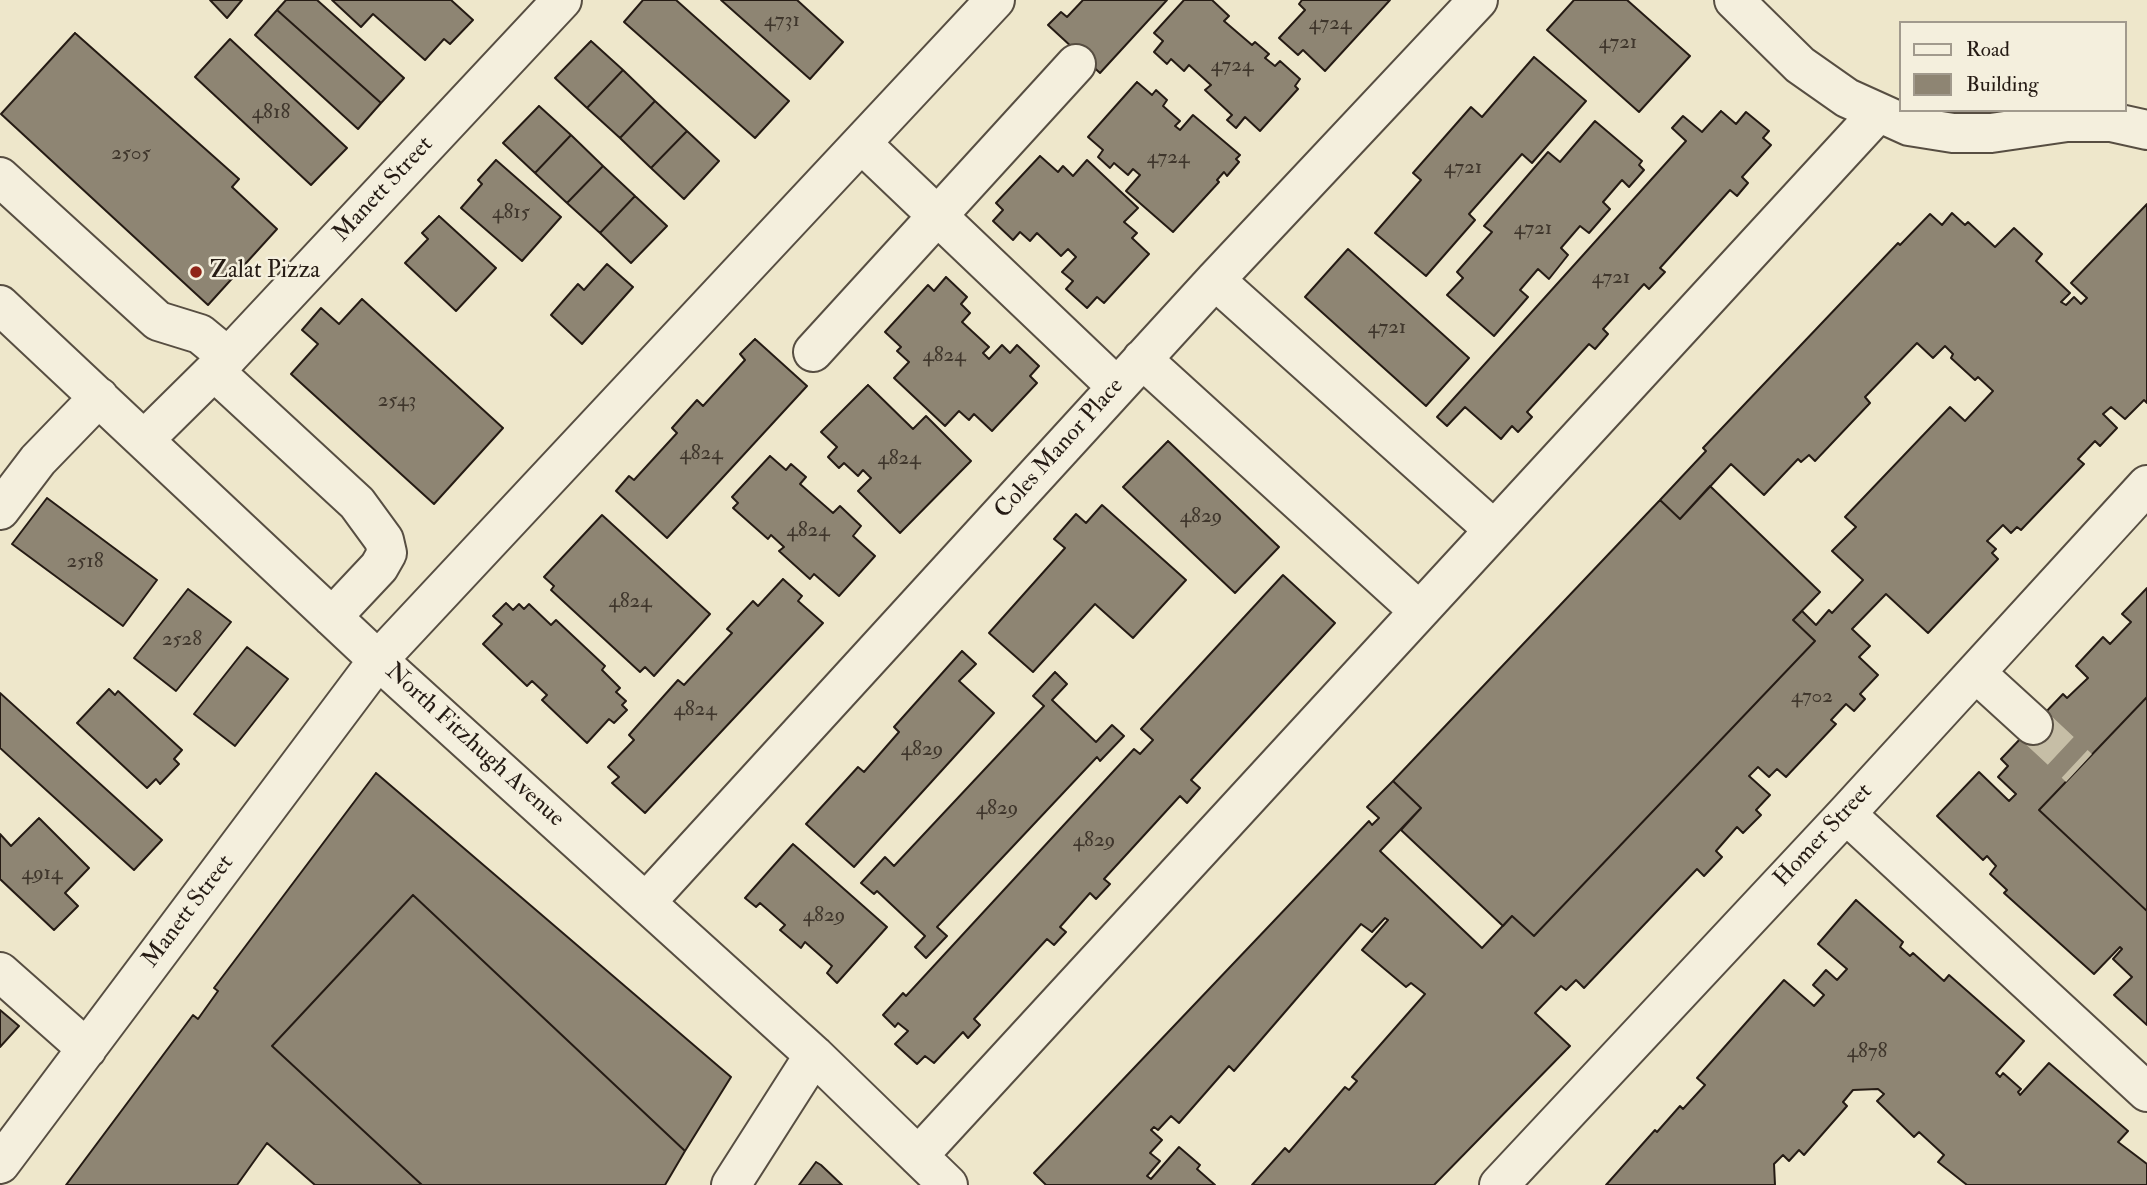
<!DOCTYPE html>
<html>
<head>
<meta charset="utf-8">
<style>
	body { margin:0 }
	#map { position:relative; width:2147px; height:1185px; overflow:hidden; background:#eee7cb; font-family:"IM FELL Double Pica",serif }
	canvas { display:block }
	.legend { position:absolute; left:1899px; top:21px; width:228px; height:91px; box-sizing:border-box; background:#f4efdd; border:2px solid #a19a8d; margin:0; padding:9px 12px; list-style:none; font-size:21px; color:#251b14 }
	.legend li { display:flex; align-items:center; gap:14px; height:35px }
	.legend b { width:35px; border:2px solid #a19a8d }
</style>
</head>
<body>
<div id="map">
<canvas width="2147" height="1185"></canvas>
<ul class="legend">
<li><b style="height:9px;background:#f4efdd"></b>Road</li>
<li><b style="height:19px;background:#8e8573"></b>Building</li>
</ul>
</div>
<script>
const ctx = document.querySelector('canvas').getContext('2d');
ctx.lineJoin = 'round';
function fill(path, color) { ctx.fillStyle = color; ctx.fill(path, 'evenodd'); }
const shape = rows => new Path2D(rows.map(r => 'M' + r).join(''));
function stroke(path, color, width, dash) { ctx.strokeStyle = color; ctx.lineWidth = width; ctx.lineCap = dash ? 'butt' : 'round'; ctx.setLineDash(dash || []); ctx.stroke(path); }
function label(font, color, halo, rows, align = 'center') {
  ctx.font = font + ' "IM FELL Double Pica",serif'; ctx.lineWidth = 5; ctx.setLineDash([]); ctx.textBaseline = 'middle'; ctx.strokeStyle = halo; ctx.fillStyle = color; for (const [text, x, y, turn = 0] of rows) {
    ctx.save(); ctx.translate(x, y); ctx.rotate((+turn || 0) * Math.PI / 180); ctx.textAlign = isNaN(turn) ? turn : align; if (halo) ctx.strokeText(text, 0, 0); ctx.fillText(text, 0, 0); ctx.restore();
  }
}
const building = shape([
	[210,0,242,0,227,18,210,0],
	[286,0,317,0,404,78,381,103,277,10,286,0],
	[332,0,451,0,473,20,450,44,444,39,425,60,373,14,361,27,332,0],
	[643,0,676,0,789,101,755,138,624,22,643,0],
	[721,0,797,0,843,42,810,79,721,0],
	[1083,0,1167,0,1100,73,1048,25,1061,12,1067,17,1083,0],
	[1184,0,1212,0,1229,16,1224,21,1252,45,1255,42,1269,54,1265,58,1275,66,1280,61,1300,79,1295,86,1298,89,1260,131,1245,117,1236,128,1227,120,1232,115,1205,90,1211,85,1189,65,1184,71,1171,59,1167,64,1154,52,1163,41,1154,33,1184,0],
	[1302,0,1390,0,1325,71,1303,50,1298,55,1279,38,1305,10,1299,4,1302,0],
	[1574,0,1627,0,1690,56,1639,112,1547,30,1574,0],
	[277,10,381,103,358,129,255,35,277,10],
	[75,33,239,179,232,187,277,229,208,305,1,114,75,33],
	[230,39,347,148,311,185,195,77,230,39],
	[591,41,623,70,587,108,555,78,591,41],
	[1534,57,1586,101,1532,163,1522,154,1469,214,1475,220,1426,276,1375,233,1421,180,1413,173,1471,107,1482,117,1534,57],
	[623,70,655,101,620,138,587,108,623,70],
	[1137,82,1152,95,1156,90,1167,100,1163,106,1180,121,1175,126,1180,130,1193,115,1240,155,1236,159,1239,162,1227,176,1224,172,1217,180,1219,182,1173,232,1126,191,1140,175,1133,169,1128,175,1114,163,1110,168,1098,157,1103,150,1088,137,1137,82],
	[655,101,687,131,651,168,620,138,655,101],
	[539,106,571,135,535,173,503,143,539,106],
	[1721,111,1736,124,1746,112,1769,131,1763,138,1771,145,1742,177,1748,183,1737,196,1730,190,1660,268,1665,272,1649,289,1644,284,1603,329,1608,334,1595,349,1589,344,1527,412,1532,417,1518,432,1512,426,1501,439,1465,407,1447,426,1437,417,1686,141,1672,128,1683,116,1702,132,1721,111],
	[1595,121,1642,161,1639,165,1644,170,1629,187,1622,180,1603,202,1610,209,1589,233,1580,226,1561,248,1568,255,1549,279,1538,269,1520,290,1528,297,1494,336,1447,295,1463,278,1457,272,1492,232,1484,226,1548,152,1560,162,1595,121],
	[687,131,719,161,684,199,651,168,687,131],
	[571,135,603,166,567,203,535,173,571,135],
	[1040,156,1058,172,1063,166,1073,176,1087,160,1138,208,1124,222,1137,233,1132,238,1149,254,1104,303,1097,297,1087,308,1066,289,1073,281,1062,272,1076,257,1068,249,1061,256,1037,233,1030,241,1020,232,1013,240,993,221,1003,210,996,203,1040,156],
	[496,160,561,217,522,261,461,208,482,184,478,180,496,160],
	[603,166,635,196,600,233,567,203,603,166],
	[635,196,667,226,631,263,600,233,635,196],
	[2147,204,2147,403,2144,400,2125,419,2111,407,2103,414,2117,428,2100,446,2095,441,2078,459,2084,464,2021,530,2017,527,2011,533,2003,525,1987,541,1996,549,1992,553,1998,559,1928,633,1886,594,1852,629,1870,646,1859,657,1878,675,1860,694,1865,699,1854,711,1846,704,1831,720,1836,724,1786,777,1777,769,1769,777,1758,767,1749,776,1770,795,1756,810,1761,815,1743,833,1737,827,1716,851,1722,857,1704,876,1697,869,1584,988,1576,980,1566,990,1561,986,1535,1013,1570,1046,1434,1185,1252,1185,1285,1148,1289,1152,1345,1087,1349,1090,1357,1081,1352,1077,1425,994,1411,983,1406,987,1362,950,1388,920,1385,918,1372,932,1361,924,1234,1071,1229,1066,1179,1123,1171,1116,1158,1130,1154,1127,1151,1130,1162,1140,1150,1153,1160,1161,1147,1176,1151,1179,1179,1147,1200,1165,1197,1169,1215,1185,1046,1185,1034,1173,1369,821,1372,825,1379,818,1367,807,1393,781,1421,808,1380,851,1482,948,1512,916,1534,936,1815,641,1793,620,1802,611,1816,625,1829,610,1832,613,1863,580,1832,551,1856,527,1845,517,1950,407,1965,421,1993,391,1978,377,1975,380,1951,358,1953,354,1945,346,1933,358,1917,343,1865,397,1870,403,1815,461,1809,455,1801,462,1798,459,1764,495,1731,464,1680,519,1660,500,1706,451,1703,448,1898,243,1900,245,1930,214,1942,225,1952,213,1965,225,1968,222,1995,247,2014,228,2042,254,2036,261,2070,293,2061,302,2066,305,2074,297,2081,304,2087,298,2071,283,2147,204],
	[439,216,496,268,456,311,405,263,428,239,422,233,439,216],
	[1348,249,1469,358,1426,406,1305,297,1348,249],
	[607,264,633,287,582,344,551,315,578,284,584,290,607,264],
	[946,277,967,297,961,304,970,313,962,322,989,347,983,353,989,359,1002,345,1010,353,1017,345,1039,366,1030,376,1037,383,992,431,974,414,969,420,959,411,945,426,894,378,909,362,897,351,901,347,885,332,928,285,934,291,946,277],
	[362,299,503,428,434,504,291,374,318,344,302,330,321,308,339,324,362,299],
	[755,339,807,386,667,538,616,491,629,476,634,480,677,433,672,428,697,400,703,406,745,360,740,354,755,339],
	[868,385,913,429,926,416,971,461,900,533,858,491,871,478,863,470,858,476,844,463,839,468,828,457,837,447,821,432,868,385],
	[1168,441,1279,547,1235,593,1123,487,1168,441],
	[770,456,786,470,791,464,806,477,800,484,833,513,840,506,861,526,853,536,875,556,839,596,814,574,810,579,779,551,784,547,771,535,768,539,733,508,738,503,732,497,770,456],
	[1710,486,1820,592,1793,620,1815,641,1534,936,1512,916,1503,926,1401,830,1421,808,1393,781,1660,500,1680,519,1710,486],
	[47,498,157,580,123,626,12,544,47,498],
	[1102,505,1186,580,1133,638,1095,604,1033,672,989,633,1065,548,1054,539,1076,514,1086,523,1102,505],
	[602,515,710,614,654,676,645,667,640,672,551,590,554,586,544,577,602,515],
	[1283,575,1335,623,1191,780,1200,788,1187,803,1180,796,1104,879,1110,884,1096,899,1090,893,1060,927,1066,932,1054,945,1047,939,974,1019,980,1025,968,1038,963,1032,934,1063,925,1056,917,1064,895,1044,908,1031,898,1023,895,1027,883,1015,903,993,906,996,1134,749,1140,754,1153,740,1141,729,1283,575],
	[783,579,802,596,798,601,823,623,645,813,612,783,619,777,608,767,634,740,629,735,678,680,684,685,732,633,727,629,753,601,758,606,783,579],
	[2147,588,2147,697,2039,810,2147,911,2147,1025,2114,995,2132,977,2113,959,2122,949,2120,947,2094,974,2004,893,2007,890,1990,874,1996,866,1987,856,1983,860,1937,816,1979,772,2009,801,2016,794,1998,777,2008,766,2001,759,2063,694,2067,698,2088,678,2076,666,2103,637,2110,644,2131,622,2122,614,2147,588],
	[188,589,231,622,176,691,134,658,188,589],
	[506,603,513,610,519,604,524,609,529,604,551,625,556,620,605,666,602,670,620,688,616,692,626,701,622,705,627,710,614,723,609,719,587,743,542,700,547,695,532,681,527,686,483,644,502,624,493,616,506,603],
	[247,647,288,679,235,746,194,714,247,647],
	[962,651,976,664,959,681,994,713,854,867,806,824,858,767,864,772,899,732,894,727,962,651],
	[1055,672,1067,684,1052,700,1096,742,1112,725,1124,736,1100,761,1097,757,937,927,947,936,926,958,915,947,925,936,877,891,874,894,861,883,885,857,894,866,1044,706,1033,696,1055,672],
	[109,689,115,695,118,691,182,750,174,759,179,764,160,784,156,779,147,788,77,723,109,689],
	[0,693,162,840,134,870,0,748,0,693],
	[2147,697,2147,911,2039,810,2147,697],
	[376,773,731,1077,685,1151,413,895,272,1046,422,1185,315,1185,267,1143,237,1185,66,1185,193,1015,198,1019,218,991,214,988,376,773],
	[39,818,89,868,65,893,78,906,54,930,0,879,0,834,11,846,39,818],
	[793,844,887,927,837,983,827,973,832,966,805,942,801,948,780,930,785,925,760,903,756,907,745,898,793,844],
	[413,895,685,1151,665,1185,422,1185,272,1046,413,895],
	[1856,900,1903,942,1900,947,1910,956,1913,953,1944,981,1949,975,2024,1041,1996,1073,2000,1077,2003,1073,2021,1089,2018,1092,2020,1095,2049,1063,2128,1131,2118,1142,2147,1164,2147,1185,1967,1185,1938,1162,1944,1155,1919,1132,1914,1137,1877,1101,1884,1094,1878,1089,1853,1090,1843,1102,1847,1106,1804,1155,1799,1150,1789,1161,1783,1155,1774,1164,1775,1185,1606,1185,1655,1130,1657,1132,1680,1106,1683,1109,1705,1085,1697,1078,1784,980,1814,1006,1824,995,1813,985,1826,970,1837,980,1847,969,1818,944,1856,900],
	[0,1010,19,1026,0,1047,0,1010],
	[816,1162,821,1165,842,1185,799,1185,816,1162]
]);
const minorTunnel = shape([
	[2033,725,2079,768]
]);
const minor = shape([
	[1734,0,1800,65,1847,98,1909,126,1953,133,1991,133,2067,122,2111,122,2147,130],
	[862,144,1117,387],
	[0,177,158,321,200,334,228,357],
	[1215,280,1493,529],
	[0,305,378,660,814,1055,948,1185],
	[813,352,1076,64],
	[1142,359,1418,610],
	[214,371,357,503,384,540,387,553,379,567,332,617],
	[145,439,228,357,562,0],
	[0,510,38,460,99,397],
	[1976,673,2033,725],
	[1846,814,2147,1092],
	[647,901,1215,280,1478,0],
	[0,972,87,1049],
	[918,1156,1877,114],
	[0,1164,378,660,995,0],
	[731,1185,814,1055],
	[1499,1185,1846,814,2147,485]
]);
const markers = [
	[196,272,7,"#8f2418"]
];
const numberNames = [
	["4731",782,21],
	["4724",1330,24],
	["4721",1618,43],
	["4724",1232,66],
	["4818",271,113],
	["2505",131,154],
	["4724",1168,158],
	["4721",1463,168],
	["4815",511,213],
	["4721",1533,229],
	["4721",1611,278],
	["4721",1387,328],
	["4824",944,356],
	["2543",397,401],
	["4824",701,454],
	["4824",899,459],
	["4829",1201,517],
	["4824",808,531],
	["2518",85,562],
	["4824",630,602],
	["2528",182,640],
	["4702",1812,697],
	["4824",695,710],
	["4829",922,750],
	["4829",997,809],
	["4829",1094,841],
	["4914",42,874],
	["4829",824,916],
	["4878",1867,1052]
];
const streetNames = [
	["Manett Street",384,190,-47],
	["Coles Manor Place",1060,449,-48],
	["North Fitzhugh Avenue",474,746,42],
	["Homer Street",1824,836,-47],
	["Manett Street",189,912,-53]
];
const poiNames = [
	["Zalat Pizza",210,272]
];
fill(building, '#8e8573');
stroke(building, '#251b14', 2);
stroke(minorTunnel, '#c6bea6', 38, [38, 19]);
stroke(minor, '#574e42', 42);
stroke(minor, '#f4efdd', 38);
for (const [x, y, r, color] of markers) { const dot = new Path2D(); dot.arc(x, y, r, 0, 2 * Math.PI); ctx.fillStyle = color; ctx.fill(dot); stroke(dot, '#f4efdd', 2.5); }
label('21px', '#3f362c', null, numberNames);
label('24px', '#251b14', '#f4efdd', streetNames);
label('24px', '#251b14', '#f4efdd', poiNames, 'left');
</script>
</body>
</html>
